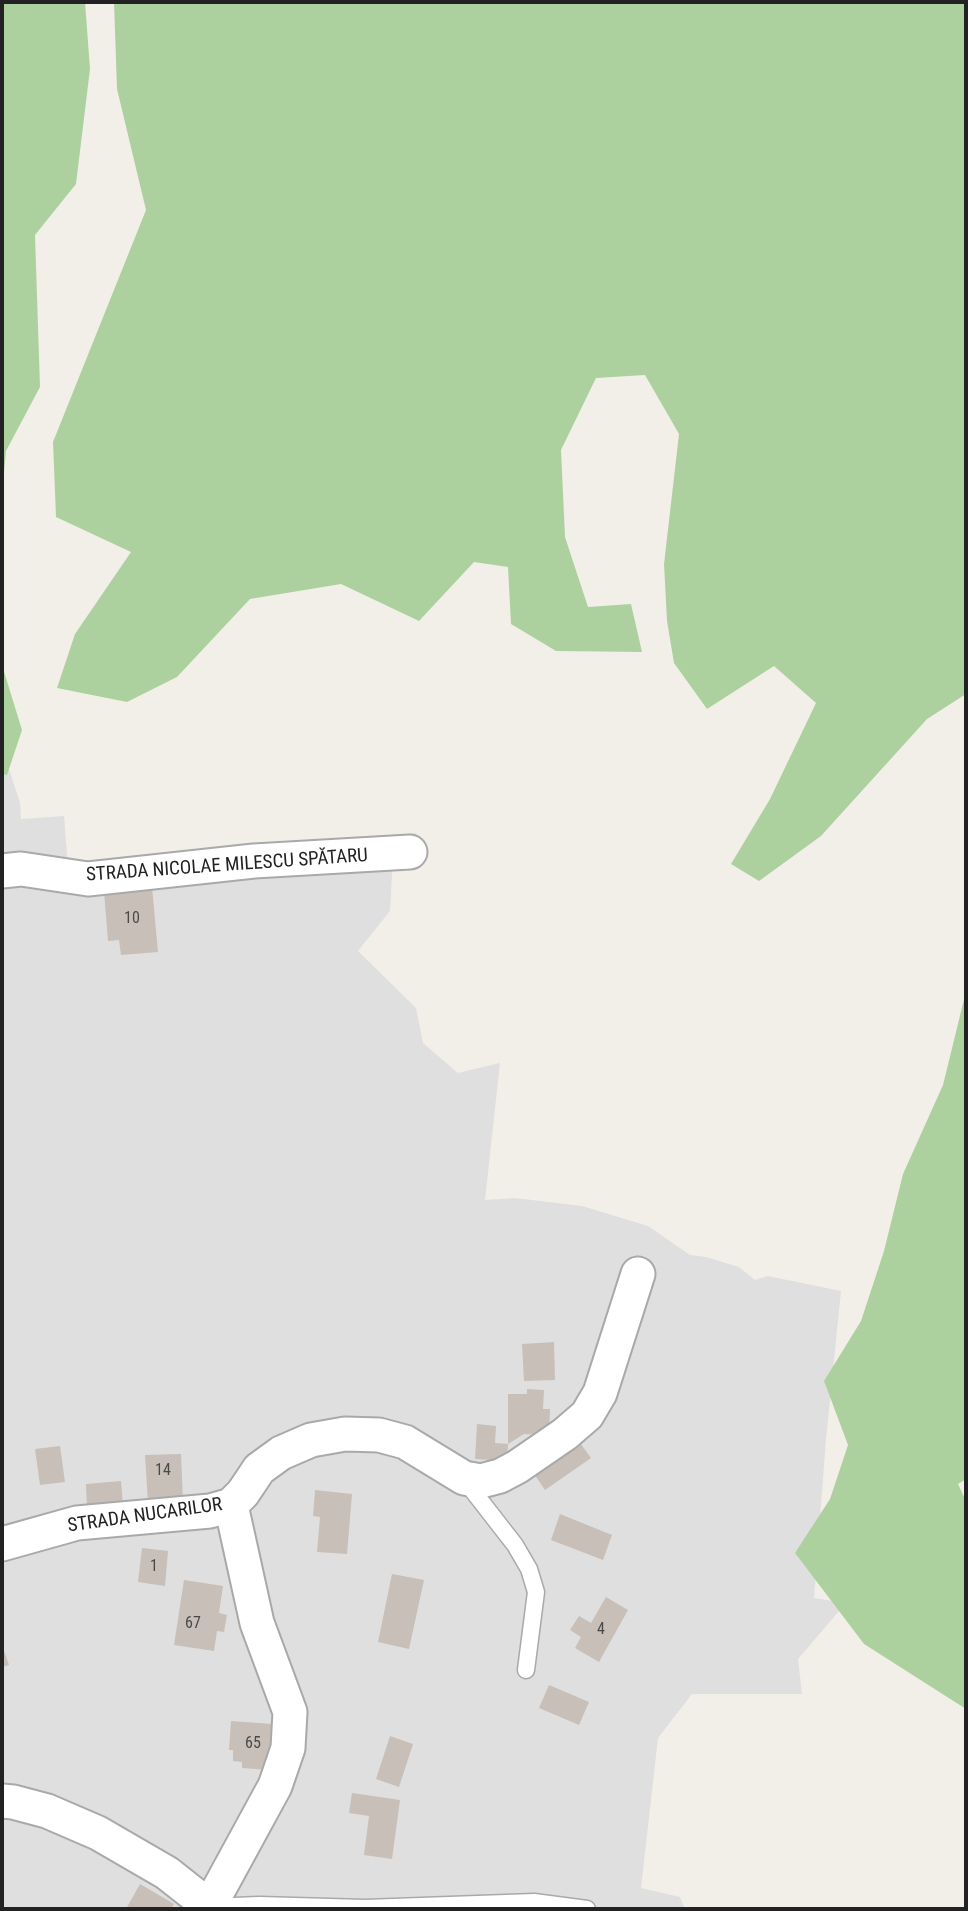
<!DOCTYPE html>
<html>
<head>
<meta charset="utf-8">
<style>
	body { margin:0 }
	#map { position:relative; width:968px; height:1911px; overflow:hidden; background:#f2efe9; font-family:"Roboto Condensed",sans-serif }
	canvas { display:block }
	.frame { position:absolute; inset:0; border:4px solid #222; pointer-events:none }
</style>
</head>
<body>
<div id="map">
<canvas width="968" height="1911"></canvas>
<div class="frame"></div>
</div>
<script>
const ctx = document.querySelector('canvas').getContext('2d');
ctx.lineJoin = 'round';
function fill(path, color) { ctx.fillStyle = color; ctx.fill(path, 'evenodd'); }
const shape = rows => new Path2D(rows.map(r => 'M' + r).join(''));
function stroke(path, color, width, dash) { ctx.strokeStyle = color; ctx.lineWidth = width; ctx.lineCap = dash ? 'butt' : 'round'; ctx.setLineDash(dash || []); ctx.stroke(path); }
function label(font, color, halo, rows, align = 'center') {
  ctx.font = font + ' "Roboto Condensed",sans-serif'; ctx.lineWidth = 6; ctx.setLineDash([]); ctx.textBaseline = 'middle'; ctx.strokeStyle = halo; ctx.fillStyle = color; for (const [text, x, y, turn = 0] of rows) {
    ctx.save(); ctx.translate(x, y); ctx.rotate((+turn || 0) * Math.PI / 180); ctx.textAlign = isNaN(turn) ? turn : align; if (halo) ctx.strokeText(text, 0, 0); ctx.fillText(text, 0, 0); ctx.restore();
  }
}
const residential = shape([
	[2,747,20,803,21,819,64,816,68,867,260,849,307,841,417,833,393,857,390,911,358,951,416,1008,423,1043,458,1073,500,1063,485,1200,515,1198,582,1206,648,1226,690,1255,706,1257,739,1267,755,1280,768,1276,841,1291,826,1439,814,1598,846,1603,798,1659,802,1694,692,1694,658,1738,641,1888,680,1897,685,1909,2,1909]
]);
const forest = shape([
	[2,2,85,2,90,69,76,184,35,235,40,387,6,451,2,495],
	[114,2,966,2,966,694,927,719,821,836,759,881,731,864,770,799,816,703,774,666,707,709,674,663,667,621,664,564,679,434,645,375,596,378,561,450,565,537,588,607,631,604,642,652,556,651,511,624,508,567,474,562,419,621,341,584,250,599,177,677,127,702,57,688,75,634,131,552,56,517,53,442,146,210,117,89],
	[2,665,22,730,7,775,2,774],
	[966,991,966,1479,958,1484,966,1501,966,1709,864,1644,795,1553,830,1499,848,1445,824,1381,861,1321,884,1251,903,1174,943,1085]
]);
const building = shape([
	[152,887,158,952,121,955,119,940,108,941,104,891],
	[554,1342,555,1380,524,1381,522,1344],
	[527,1389,544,1390,543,1409,550,1409,549,1435,524,1434,508,1444,508,1394,527,1394],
	[477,1424,496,1426,495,1443,508,1444,507,1461,475,1459],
	[575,1436,591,1458,545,1490,530,1468],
	[60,1446,65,1482,40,1485,35,1449],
	[181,1454,183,1502,148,1503,145,1455],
	[121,1481,123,1506,87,1509,86,1484],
	[315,1490,352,1494,347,1554,317,1552,320,1517,313,1516],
	[560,1514,612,1535,603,1560,551,1540],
	[142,1548,168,1551,165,1586,138,1582],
	[392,1574,424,1580,409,1649,378,1642],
	[184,1580,223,1586,219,1613,227,1615,224,1632,217,1631,214,1651,174,1645],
	[606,1597,628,1610,599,1662,575,1648,581,1637,570,1630,579,1616,591,1623],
	[2,1645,9,1665,2,1667],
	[549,1685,589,1702,579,1725,539,1708],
	[231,1721,272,1724,269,1770,242,1768,242,1762,233,1761,233,1750,229,1750],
	[390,1736,413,1744,399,1787,376,1779],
	[352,1793,400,1800,392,1859,364,1855,369,1816,349,1813],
	[140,1884,174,1904,171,1909,126,1909]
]);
const lane = shape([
	[466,1482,515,1545,529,1569,536,1592,526,1670],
	[210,1907,259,1905,365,1908,534,1902,587,1909]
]);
const street = shape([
	[2,871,21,869,88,879,254,861,410,852],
	[2,1544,77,1523,210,1511,231,1505,243,1493,259,1469,281,1453,311,1440,345,1434,379,1435,405,1442,464,1478,481,1481,500,1476,517,1467,565,1434,587,1415,600,1393,638,1274],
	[2,1801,13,1802,47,1811,98,1833,167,1873,210,1907],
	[208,1909,275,1786,288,1748,290,1712,257,1623,231,1505]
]);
const numberNames = [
	["10",132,919],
	["14",163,1471],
	["1",154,1567],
	["67",193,1624],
	["4",601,1630],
	["65",253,1744]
];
const streetNames = [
	["STRADA NICOLAE MILESCU SPĂTARU",227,866,-4],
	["STRADA NUCARILOR",145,1516,-8]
];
fill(residential, '#e0dfdf');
fill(forest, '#add19e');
fill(building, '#c7bfb8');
stroke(lane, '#a9a9a9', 19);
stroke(street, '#a9a9a9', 37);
stroke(lane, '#fff', 16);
stroke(street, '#fff', 33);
label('16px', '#4b4948', null, numberNames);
label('19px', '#222', '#fff', streetNames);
</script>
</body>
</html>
